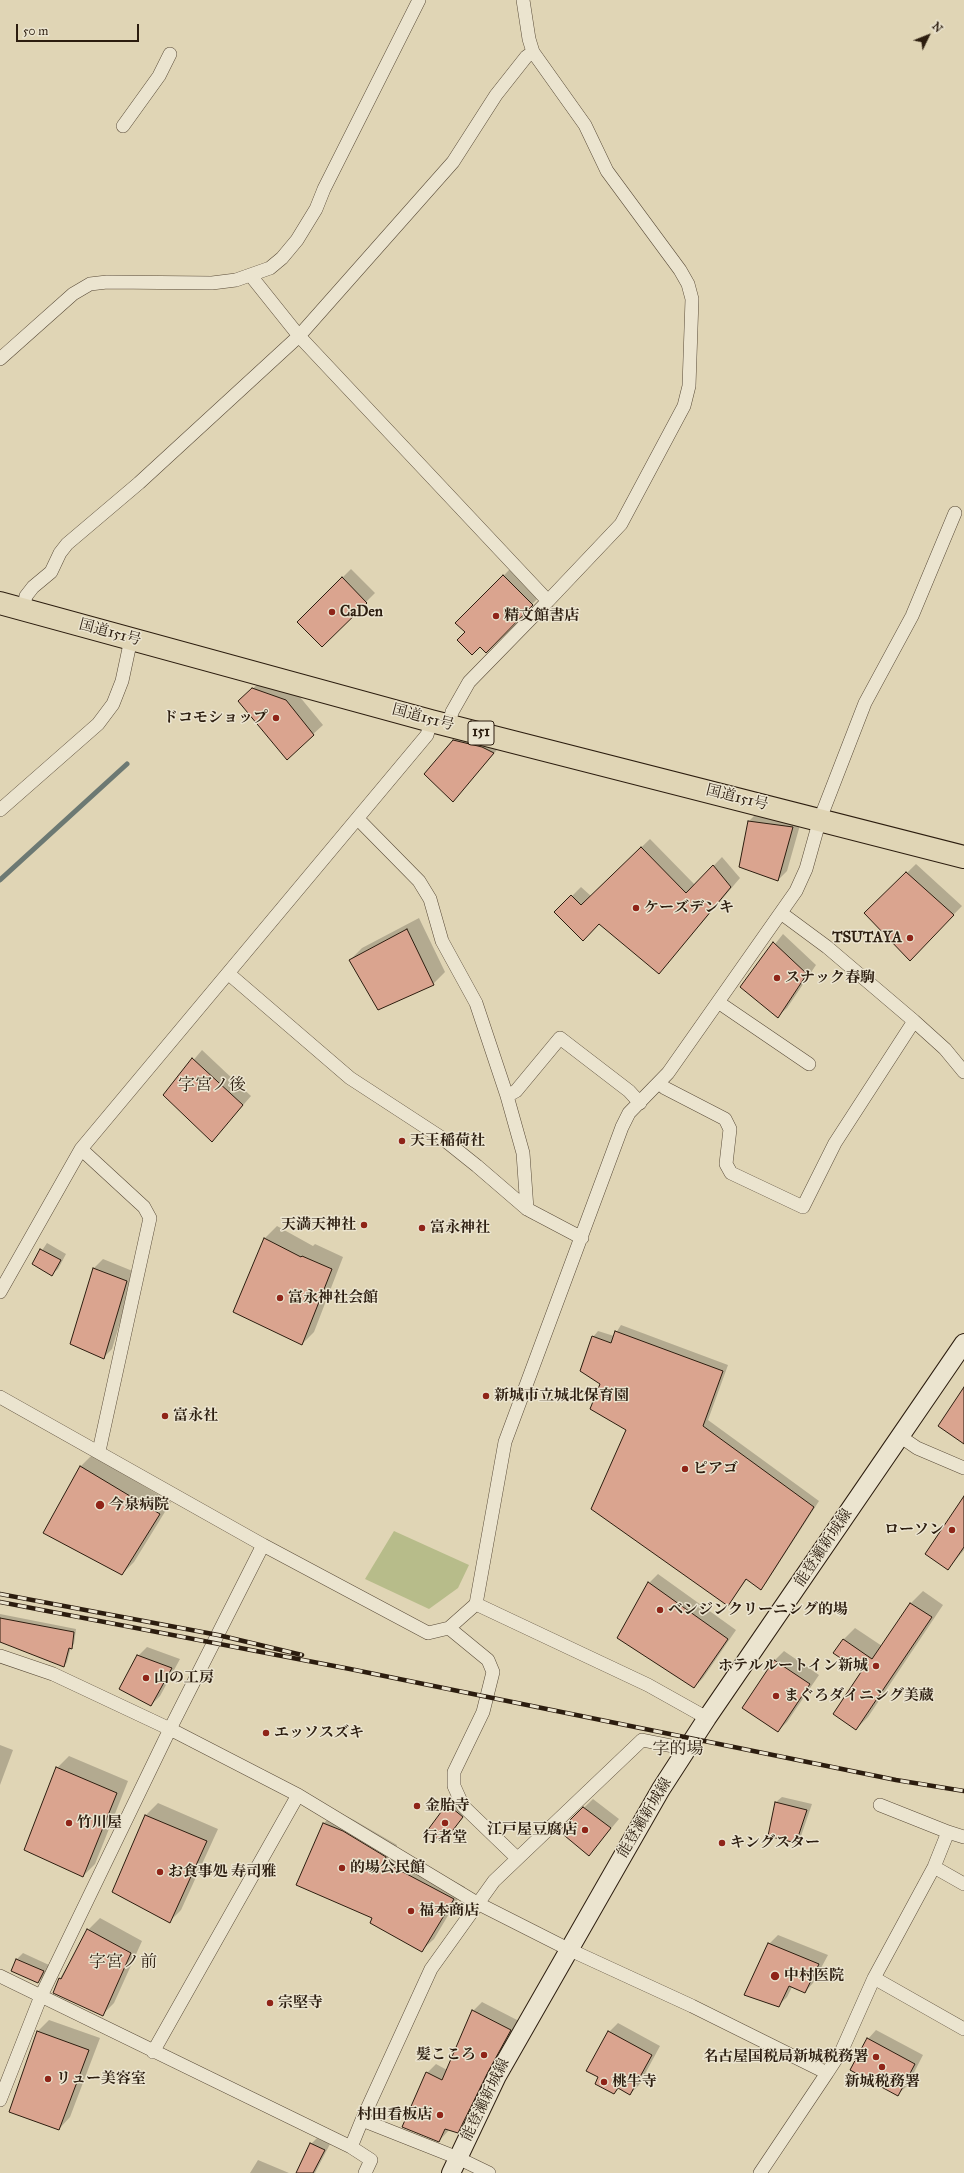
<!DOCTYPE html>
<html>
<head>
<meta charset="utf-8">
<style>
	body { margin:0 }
	#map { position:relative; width:964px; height:2173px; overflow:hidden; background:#e0d5b5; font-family:"IM FELL Great Primer",serif }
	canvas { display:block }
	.north { position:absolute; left:908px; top:16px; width:40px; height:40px; -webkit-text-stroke:3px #ebe4cf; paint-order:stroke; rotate:47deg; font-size:11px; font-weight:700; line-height:16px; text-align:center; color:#2c1d0f }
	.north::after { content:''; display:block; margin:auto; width:14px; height:18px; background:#2c1d0f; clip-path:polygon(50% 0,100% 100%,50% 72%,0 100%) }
	.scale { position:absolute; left:16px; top:24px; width:123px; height:18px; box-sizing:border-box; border:2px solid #2c1d0f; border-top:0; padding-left:5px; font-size:12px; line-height:14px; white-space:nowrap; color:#2c1d0f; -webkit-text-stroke:3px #ebe4cf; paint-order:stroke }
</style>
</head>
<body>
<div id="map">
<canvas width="964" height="2173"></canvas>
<div class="north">N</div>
<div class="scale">50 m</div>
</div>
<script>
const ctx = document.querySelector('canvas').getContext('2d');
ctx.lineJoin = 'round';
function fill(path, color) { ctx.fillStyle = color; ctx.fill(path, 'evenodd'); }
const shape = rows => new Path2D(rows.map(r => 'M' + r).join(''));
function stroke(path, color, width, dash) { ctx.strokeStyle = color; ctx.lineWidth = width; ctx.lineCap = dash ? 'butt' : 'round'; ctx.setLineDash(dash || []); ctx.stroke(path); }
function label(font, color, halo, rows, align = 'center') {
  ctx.font = font + ' "IM FELL Great Primer","Noto Serif JP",serif'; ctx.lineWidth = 3; ctx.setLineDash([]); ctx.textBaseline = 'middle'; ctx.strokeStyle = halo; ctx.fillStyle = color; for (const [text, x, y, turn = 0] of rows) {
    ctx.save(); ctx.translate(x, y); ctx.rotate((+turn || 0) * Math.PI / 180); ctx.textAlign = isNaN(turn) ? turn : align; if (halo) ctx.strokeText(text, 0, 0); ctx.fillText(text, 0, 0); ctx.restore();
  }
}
const green = shape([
	[394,1531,469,1565,458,1588,429,1609,365,1579]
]);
const shadow = shape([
	[512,567,541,595,486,652,457,623],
	[351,569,375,593,322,646,298,622],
	[262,680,295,691,323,725,287,758,248,693],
	[463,731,502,744,461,792,454,740],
	[758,812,802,818,787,871,778,880,740,867,749,821],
	[650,839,695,885,722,857,740,878,659,973,599,923,556,912,581,887,591,896],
	[916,864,962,906,910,959,866,913],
	[419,918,445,972,433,984,350,960,362,948],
	[783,934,816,965,787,1008,778,1016,741,987],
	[202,1050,251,1096,212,1141,164,1095],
	[277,1226,313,1246,315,1244,343,1257,314,1332,302,1344,234,1311,265,1238],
	[47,1243,66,1254,58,1269,52,1274,33,1264],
	[103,1259,135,1272,112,1349,103,1358,71,1343,94,1268],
	[621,1325,728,1365,708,1420,819,1501,766,1583,761,1589,747,1579,728,1605,601,1383,593,1337,598,1331,614,1336],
	[92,1455,171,1502,134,1562,122,1574,80,1467],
	[964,1501,964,1550,948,1569],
	[658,1574,736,1630,703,1678,694,1687,649,1583],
	[923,1591,943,1605,868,1717,856,1729,863,1672,843,1640,855,1628,882,1646,911,1603],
	[0,1614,76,1629,74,1644,71,1647,67,1662,64,1666,0,1641],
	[147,1647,180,1659,160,1696,151,1705,138,1656],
	[784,1651,819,1675,787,1722,778,1731,743,1707,775,1660],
	[0,1745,13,1750,0,1785],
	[69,1756,128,1781,95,1864,83,1876,57,1768],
	[782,1797,812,1804,801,1836,796,1842,776,1802],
	[454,1799,468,1811,443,1842,428,1831],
	[593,1799,619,1819,589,1855,560,1831],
	[158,1803,218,1829,181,1910,170,1921,113,1891,146,1815],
	[336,1811,354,1820,397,1845,395,1850,465,1887,434,1939,422,1950,374,1918,297,1884,324,1823],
	[100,1918,142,1941,114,2003,102,2015,54,1989,88,1930],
	[778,1935,828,1955,813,1983,805,1992,792,1987,787,1997,778,2006,769,1944],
	[23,1953,49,1965,44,1976,38,1982,12,1971,17,1959],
	[482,2002,519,2021,467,2123,458,2132,449,2130,439,2141,427,2073,436,2064,447,2070,473,2011],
	[49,2020,100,2038,70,2117,59,2129,37,2032],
	[618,2023,660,2046,639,2085,630,2094,619,2088,614,2093,599,2077,609,2032],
	[876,2030,923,2055,907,2086,898,2094,868,2039],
	[317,2138,330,2144,315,2173,297,2173,311,2144],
	[258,2160,289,2173,250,2173]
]);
const stream = shape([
	[0,880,127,764]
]);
const building = shape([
	[503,575,533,605,486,653,480,647,472,655,457,640,465,632,455,623,503,575],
	[342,577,367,603,322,647,297,622,342,577],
	[252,688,286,700,314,735,287,760,238,701,252,688],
	[453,740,482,747,494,753,453,802,424,774,453,740],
	[748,821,793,827,778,881,739,867,748,821],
	[641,847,686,893,713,865,731,887,659,974,599,924,583,941,554,912,571,895,581,905,641,847],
	[906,872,954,915,910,961,864,913,906,872],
	[407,929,434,985,378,1010,349,960,407,929],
	[773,942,807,974,778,1018,740,987,773,942],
	[192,1058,243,1105,212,1142,163,1095,192,1058],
	[264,1238,301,1257,302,1256,332,1269,302,1345,233,1312,264,1238],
	[40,1249,61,1260,52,1276,32,1264,40,1249],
	[93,1268,127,1281,104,1359,70,1344,93,1268],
	[615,1331,723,1371,703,1426,814,1507,761,1590,746,1579,728,1606,591,1509,626,1430,590,1409,600,1384,580,1371,592,1336,611,1343,615,1331],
	[964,1387,964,1444,938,1426,964,1387],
	[80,1466,160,1514,122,1575,43,1533,80,1466],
	[964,1496,964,1547,948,1570,925,1554,964,1496],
	[648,1582,728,1639,694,1688,617,1638,648,1582],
	[910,1603,932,1617,856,1730,833,1714,861,1672,833,1653,843,1639,872,1659,910,1603],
	[0,1618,74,1632,72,1649,69,1648,64,1667,0,1642,0,1618],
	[137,1655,172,1668,151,1706,119,1689,137,1655],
	[774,1660,810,1684,778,1732,742,1708,774,1660],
	[56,1767,117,1793,83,1877,24,1850,56,1767],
	[775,1802,807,1810,796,1843,768,1836,775,1802],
	[447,1804,463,1817,443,1843,427,1831,447,1804],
	[583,1807,611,1828,589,1856,559,1831,583,1807],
	[145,1815,207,1841,170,1923,112,1892,145,1815],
	[323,1823,343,1831,386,1857,384,1862,454,1899,422,1952,370,1923,372,1918,296,1885,323,1823],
	[87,1929,131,1953,103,2016,53,1993,59,1978,61,1979,87,1929],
	[768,1943,819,1964,805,1993,789,1986,779,2007,744,1995,768,1943],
	[16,1959,44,1971,38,1983,11,1971,16,1959],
	[472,2010,511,2030,488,2072,458,2133,445,2129,439,2142,402,2127,426,2072,442,2080,472,2010],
	[37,2031,89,2050,59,2130,9,2112,37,2031],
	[608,2031,652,2055,630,2095,618,2088,614,2094,595,2084,598,2077,586,2071,608,2031],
	[867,2038,915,2064,898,2096,850,2070,867,2038],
	[310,2143,325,2150,313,2173,296,2173,310,2143]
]);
const street = shape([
	[523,0,529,39,533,52,585,125,607,171,680,270,688,284,692,299,689,386,684,406,621,524,548,601],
	[123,126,159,76,170,54],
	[251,276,299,336,548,601,469,682,452,712,449,725],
	[0,359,73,294,90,284,107,282,212,283,236,280,270,268,282,258,297,240,316,209,324,189,419,0],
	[23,610,26,596,33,587,51,572,60,553,67,544,139,483,299,336,453,162,496,95,526,57,533,52],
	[0,810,98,724,113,704,122,681,131,639],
	[358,819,419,881,430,899,442,941,476,1003,507,1096,523,1153,527,1209,582,1238],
	[781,913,827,947,914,1021,945,1049,964,1072],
	[229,974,350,1078,442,1138,477,1166,527,1209],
	[718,1002,809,1064],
	[659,1083,665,1088,725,1119,730,1129,726,1164,731,1173,803,1207,835,1143,914,1021],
	[507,1096,516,1091,560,1038,629,1091,640,1103],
	[81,1149,144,1207,150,1218,99,1451],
	[0,1292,81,1149,427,735,431,721],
	[0,1397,263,1545],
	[901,1437,917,1448,964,1468],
	[476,1604,648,1685,707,1718],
	[449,1628,488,1660,493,1672,483,1712,454,1772,454,1786,463,1806,517,1858],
	[0,1656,53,1674,170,1729,298,1795,477,1903,568,1949,692,2006,827,2073,842,2050,874,1978,934,1867,948,1832,964,1837],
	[880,1805,948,1832],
	[934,1867,964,1884],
	[0,1976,351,2147,371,2160,365,2173],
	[874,1978,964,2029],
	[153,2052,298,1795],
	[0,2100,41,1996,170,1729,263,1545,428,1633,449,1628,476,1604,505,1442,622,1127,629,1113,668,1073,796,891,806,869,820,819,865,703,912,616,955,513],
	[362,2120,431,1969,494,1881,642,1740,687,1749],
	[351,2147,362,2120,458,2158,489,2173],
	[760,2173,827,2073]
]);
const secondary = shape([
	[451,2173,497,2076,661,1789,707,1718,964,1343]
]);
const highway = shape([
	[0,603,431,721,964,857]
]);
const rail = shape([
	[0,1594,218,1635,302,1655],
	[0,1602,350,1669,896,1780,964,1791]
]);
const markers = [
	[332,612,4,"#8f2418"],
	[496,616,4,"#8f2418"],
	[276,718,4,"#8f2418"],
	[636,908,4,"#8f2418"],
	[910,938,4,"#8f2418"],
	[777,978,4,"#8f2418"],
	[402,1141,4,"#8f2418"],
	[364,1225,4,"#8f2418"],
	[422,1228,4,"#8f2418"],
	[280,1298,4,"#8f2418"],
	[486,1396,4,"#8f2418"],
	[165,1416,4,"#8f2418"],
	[685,1469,4,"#8f2418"],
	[100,1505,5,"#8f2418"],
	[952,1530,4,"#8f2418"],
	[660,1610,4,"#8f2418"],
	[876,1666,4,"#8f2418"],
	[146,1678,4,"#8f2418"],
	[776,1696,4,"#8f2418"],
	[266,1733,4,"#8f2418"],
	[417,1806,4,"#8f2418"],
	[69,1823,4,"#8f2418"],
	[445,1823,4,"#8f2418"],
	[585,1830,4,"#8f2418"],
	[722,1843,4,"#8f2418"],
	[342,1868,4,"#8f2418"],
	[160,1872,4,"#8f2418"],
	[411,1911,4,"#8f2418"],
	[775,1976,5,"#8f2418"],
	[270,2003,4,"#8f2418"],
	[484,2055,4,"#8f2418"],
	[876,2057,4,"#8f2418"],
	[882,2067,4,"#8f2418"],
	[48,2079,4,"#8f2418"],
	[604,2082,4,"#8f2418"],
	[440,2115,4,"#8f2418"]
];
const shields = [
	[481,733,26]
];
const shieldNames = [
	["151",481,733]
];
const poiNames = [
	["CaDen",340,612],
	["精文館書店",504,616],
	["ドコモショップ",268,718,"right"],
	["ケーズデンキ",644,908],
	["TSUTAYA",902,938,"right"],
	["スナック春駒",785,978],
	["天王稲荷社",410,1141],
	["天満天神社",356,1225,"right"],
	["富永神社",430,1228],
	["富永神社会館",288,1298],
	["新城市立城北保育園",494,1396],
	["富永社",173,1416],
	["ピアゴ",693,1469],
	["今泉病院",109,1505],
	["ローソン",944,1530,"right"],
	["ベンジンクリーニング的場",668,1610],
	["ホテルルートイン新城",868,1666,"right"],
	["山の工房",154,1678],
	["まぐろダイニング美蔵",784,1696],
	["エッソスズキ",274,1733],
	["金胎寺",425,1806],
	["竹川屋",77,1823],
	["江戸屋豆腐店",577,1830,"right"],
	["行者堂",445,1838,"center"],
	["キングスター",730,1843],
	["的場公民館",350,1868],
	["お食事処 寿司雅",168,1872],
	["福本商店",419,1911],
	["中村医院",784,1976],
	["宗堅寺",278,2003],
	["髪こころ",476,2055,"right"],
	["名古屋国税局新城税務署",868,2057,"right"],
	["リュー美容室",56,2079],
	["桃牛寺",612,2082],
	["新城税務署",882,2082,"center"],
	["村田看板店",432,2115,"right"]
];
const streetNames = [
	["国道151号",110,633,15],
	["国道151号",423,718,15],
	["国道151号",737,798,14],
	["能登瀬新城線",824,1548,-56],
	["能登瀬新城線",645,1818,-59],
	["能登瀬新城線",486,2100,-64]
];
const quarterNames = [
	["字宮ノ後",212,1086],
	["字的場",678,1750],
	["字宮ノ前",123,1963]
];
fill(green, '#b7bc8a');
fill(shadow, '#0003');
stroke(stream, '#6c7973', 5);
fill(building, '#daa48f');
stroke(building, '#2c1d0f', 1);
stroke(street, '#594b38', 14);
stroke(secondary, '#2c1d0f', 20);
stroke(highway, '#2c1d0f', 24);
stroke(street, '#ebe4cf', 13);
stroke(secondary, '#ebe4cf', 18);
stroke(highway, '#e0d5b5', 22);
stroke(rail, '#2c1d0f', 4.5);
stroke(rail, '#ebe4cf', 3, [9]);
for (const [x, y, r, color] of markers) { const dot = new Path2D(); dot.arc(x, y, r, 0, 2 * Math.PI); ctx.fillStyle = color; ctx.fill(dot); stroke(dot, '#ebe4cf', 1.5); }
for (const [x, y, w] of shields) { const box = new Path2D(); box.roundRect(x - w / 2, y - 12, w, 24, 3); ctx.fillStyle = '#ebe4cf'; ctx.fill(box); stroke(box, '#2c1d0f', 1); }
label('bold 14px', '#2c1d0f', null, shieldNames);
label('bold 15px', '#2c1d0f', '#ebe4cf', poiNames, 'left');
label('15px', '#2c1d0f', '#ebe4cf', streetNames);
label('17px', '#2c1d0f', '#ebe4cf', quarterNames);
</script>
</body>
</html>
